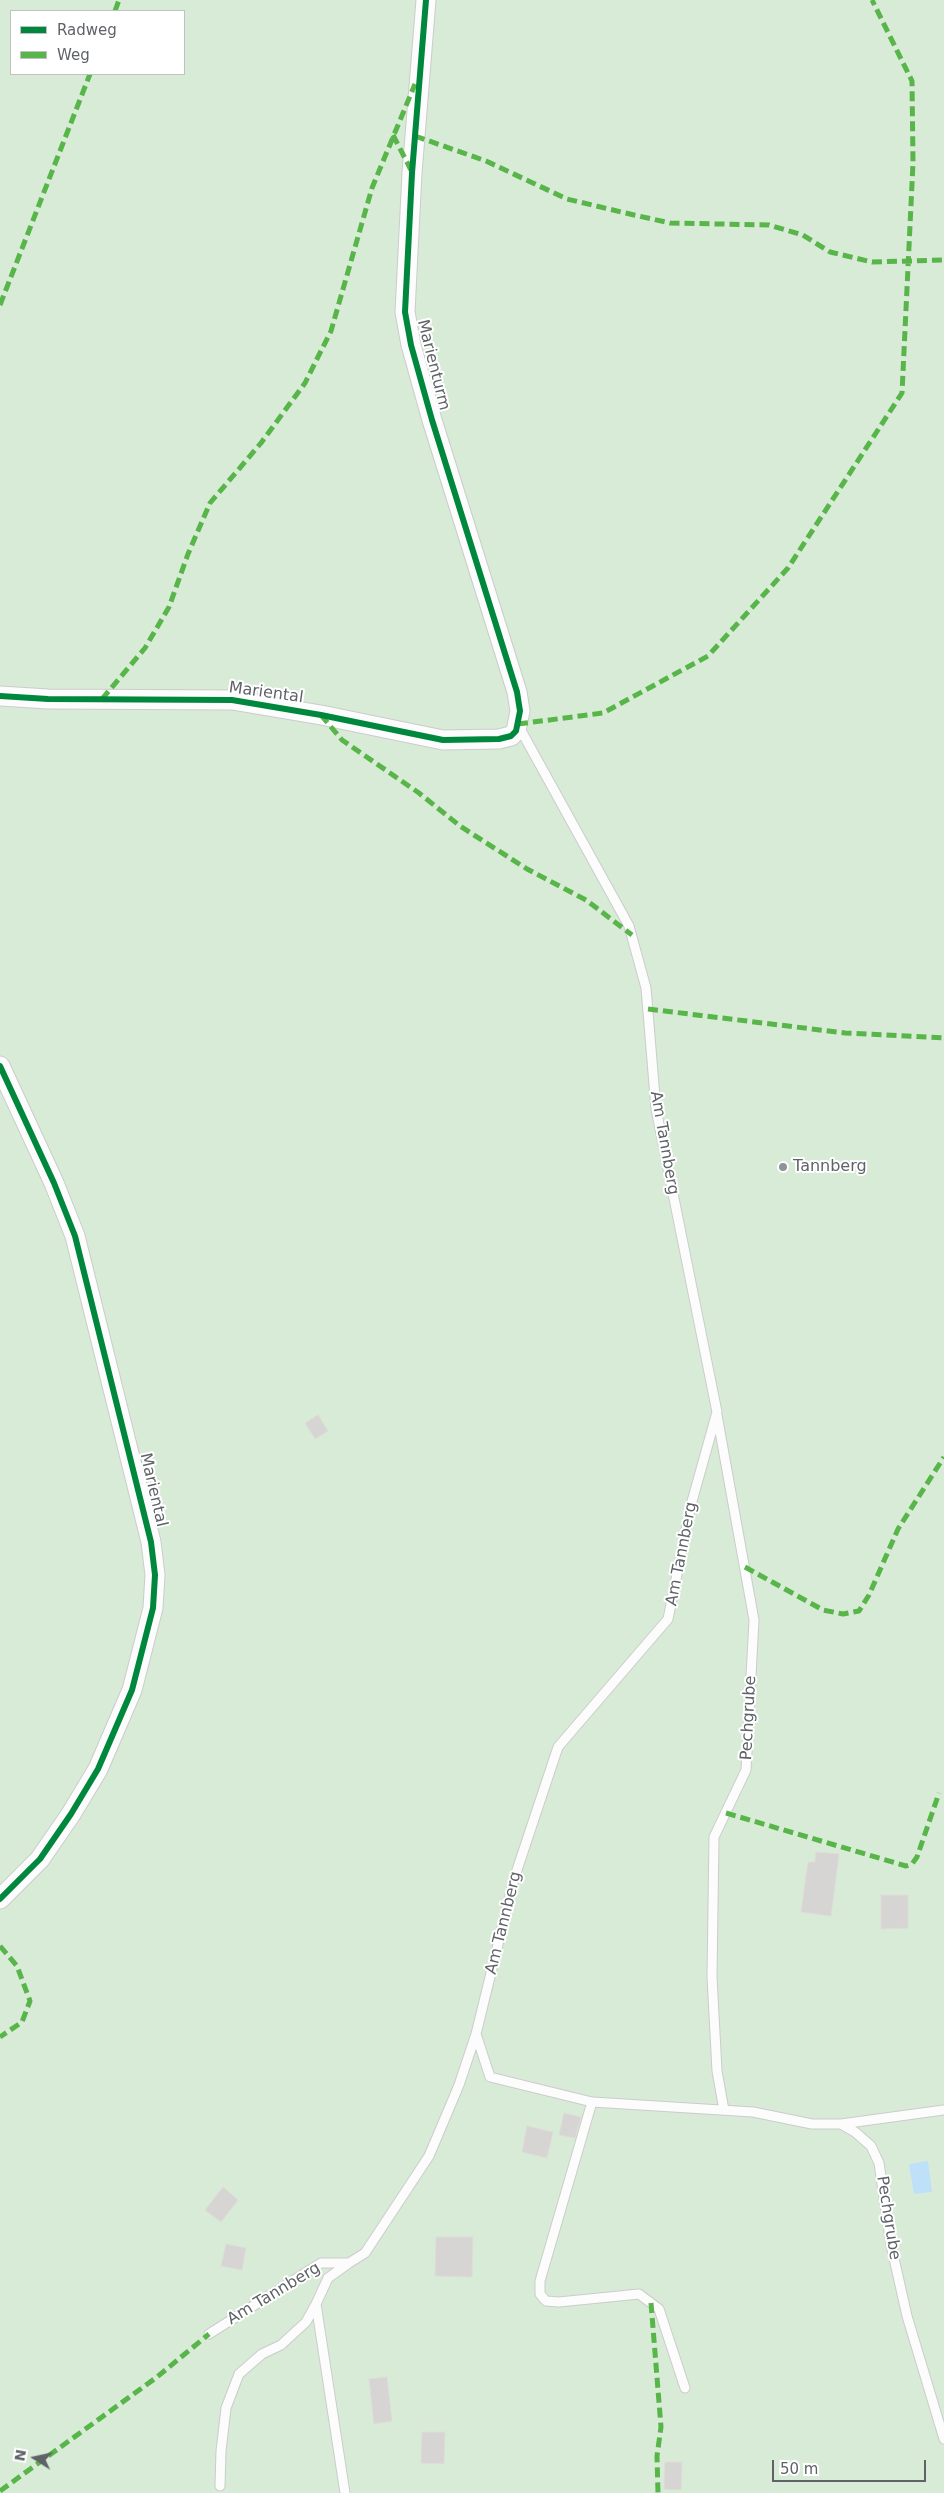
<!DOCTYPE html>
<html>
<head>
<meta charset="utf-8">
<style>
	body { margin:0 }
	#map { position:relative; width:944px; height:2493px; overflow:hidden; background:#efeeea; font-family:"DejaVu Sans",sans-serif }
	canvas { display:block }
	.legend { position:absolute; left:10px; top:10px; width:175px; height:65px; box-sizing:border-box; background:#fff; border:1px solid #bfc1c3; margin:0; padding:6px 9px; list-style:none; font-size:15px; color:#5f6368 }
	.legend li { display:flex; align-items:center; gap:10px; height:25px }
	.legend b { width:25px; border:1px solid #bfc1c3 }
	.north { position:absolute; left:10px; top:2433px; width:50px; height:50px; -webkit-text-stroke:4px #fff; paint-order:stroke; rotate:280deg; font-size:14px; font-weight:700; line-height:20px; text-align:center; color:#5f6368 }
	.north::after { content:''; display:block; margin:auto; width:18px; height:22px; background:#5f6368; clip-path:polygon(50% 0,100% 100%,50% 72%,0 100%) }
	.scale { position:absolute; left:772px; top:2460px; width:154px; height:22px; box-sizing:border-box; border:2px solid #5f6368; border-top:0; padding-left:6px; font-size:15px; line-height:18px; white-space:nowrap; color:#5f6368; -webkit-text-stroke:4px #fff; paint-order:stroke }
</style>
</head>
<body>
<div id="map">
<canvas width="944" height="2493"></canvas>
<ul class="legend">
<li><b style="height:6px;background:#00873e"></b>Radweg</li>
<li><b style="height:6px;background:#58b549"></b>Weg</li>
</ul>
<div class="north">N</div>
<div class="scale">50 m</div>
</div>
<script>
const ctx = document.querySelector('canvas').getContext('2d');
ctx.lineJoin = 'round';
function fill(path, color) { ctx.fillStyle = color; ctx.fill(path, 'evenodd'); }
const shape = rows => new Path2D(rows.map(r => 'M' + r).join(''));
function stroke(path, color, width, dash) { ctx.strokeStyle = color; ctx.lineWidth = width; ctx.lineCap = dash ? 'butt' : 'round'; ctx.setLineDash(dash || []); ctx.stroke(path); }
function label(font, color, halo, rows, align = 'center') {
  ctx.font = font + ' "DejaVu Sans",sans-serif'; ctx.lineWidth = 4; ctx.setLineDash([]); ctx.textBaseline = 'middle'; ctx.strokeStyle = halo; ctx.fillStyle = color; for (const [text, x, y, turn = 0] of rows) {
    ctx.save(); ctx.translate(x, y); ctx.rotate((+turn || 0) * Math.PI / 180); ctx.textAlign = isNaN(turn) ? turn : align; if (halo) ctx.strokeText(text, 0, 0); ctx.fillText(text, 0, 0); ctx.restore();
  }
}
const green = shape([
	[0,0,944,0,944,2493,0,2493],
	[11,11,184,11,184,74,11,74]
]);
const water = shape([
	[928,2161,932,2192,914,2194,909,2164]
]);
const building = shape([
	[318,1415,328,1431,315,1439,305,1423,318,1415],
	[816,1852,839,1854,831,1916,801,1912,808,1862,815,1862,816,1852],
	[881,1895,908,1895,908,1928,881,1929,881,1895],
	[564,2113,581,2117,575,2138,559,2135,564,2113],
	[527,2126,553,2132,547,2158,522,2152,527,2126],
	[223,2187,238,2200,221,2222,205,2210,223,2187],
	[436,2237,473,2237,472,2277,435,2276,436,2237],
	[226,2244,246,2248,242,2270,221,2266,226,2244],
	[387,2377,392,2421,374,2424,369,2379,387,2377],
	[422,2432,445,2432,444,2464,421,2463,422,2432],
	[665,2462,682,2462,681,2490,664,2489,665,2462]
]);
const lane = shape([
	[717,1415,754,1620,746,1770,714,1837,712,1977,717,2071,724,2110],
	[476,2034,490,2077,592,2102,753,2112,812,2124,841,2124,855,2132,871,2146,879,2163,891,2245,907,2316,944,2439],
	[592,2102,540,2281,540,2294,546,2301,559,2302,639,2294,659,2309,685,2388],
	[841,2124,944,2110],
	[209,2334,321,2263,349,2263,365,2253,429,2156,459,2085,476,2034,514,1879,558,1747,668,1619,691,1505,717,1412,656,1109,646,988,629,926,518,725],
	[220,2486,221,2451,226,2408,239,2374,262,2354,281,2345,306,2322,316,2304],
	[345,2493,316,2304,328,2278,349,2263]
]);
const street = shape([
	[0,696,48,699,232,700,321,715,443,740,499,739,511,736,516,731,520,711,517,692,432,420,411,345,405,312,412,173,426,0],
	[0,1066,54,1183,75,1236,151,1542,155,1575,153,1608,132,1690,98,1769,71,1814,40,1859,0,1899]
]);
const quiet = shape([
	[115,11,119,0],
	[393,135,411,170],
	[415,136,486,161,567,199,634,215,670,223,769,225,803,235,830,252,872,262,944,260],
	[0,305,90,74],
	[102,699,145,648,169,607,188,554,210,503,261,443,305,383,331,331,372,188,415,84],
	[321,715,342,740,419,793,460,826,527,869,586,900,632,935],
	[518,724,603,713,708,656,788,568,902,393,913,163,912,81,872,0],
	[648,1009,845,1033,944,1038],
	[745,1567,823,1610,843,1614,859,1611,869,1595,898,1529,944,1457],
	[726,1813,906,1866,912,1864,917,1857,939,1793],
	[0,1946,17,1966,30,2001,22,2022,0,2037],
	[651,2303,661,2427,657,2456,658,2493],
	[0,2491,157,2377,209,2334]
]);
const cycleway = shape([
	[0,696,48,699,232,700,321,715,443,740,499,739,511,736,516,731,520,711,517,692,432,420,411,345,405,312,412,173,426,0],
	[0,1066,54,1183,75,1236,151,1542,155,1575,153,1608,132,1690,98,1769,71,1814,40,1859,0,1899]
]);
const markers = [
	[783,1167,5,"#919496"]
];
const streetNames = [
	["Marienturm",433,365,76],
	["Mariental",266,693,8],
	["Am Tannberg",664,1143,80],
	["Mariental",153,1490,77],
	["Am Tannberg",682,1554,-79],
	["Pechgrube",749,1718,-87],
	["Am Tannberg",504,1923,-76],
	["Pechgrube",888,2218,81],
	["Am Tannberg",274,2294,-31]
];
const poiNames = [
	["Tannberg",793,1167]
];
fill(green, '#d8ebd6');
fill(water, '#bfe0f9');
fill(building, '#d6d5d3');
stroke(building, '#deddd9', 1);
stroke(lane, '#cbcccc', 11);
stroke(street, '#cbcccc', 21);
stroke(lane, '#fdfcfc', 9);
stroke(street, '#fdfcfc', 19);
stroke(quiet, '#58b549', 5, [10, 5]);
stroke(cycleway, '#00873e', 6);
for (const [x, y, r, color] of markers) { const dot = new Path2D(); dot.arc(x, y, r, 0, 2 * Math.PI); ctx.fillStyle = color; ctx.fill(dot); stroke(dot, '#fff', 2); }
label('16px', '#5f6368', '#fff', streetNames);
label('16px', '#5f6368', '#fff', poiNames, 'left');
</script>
</body>
</html>
